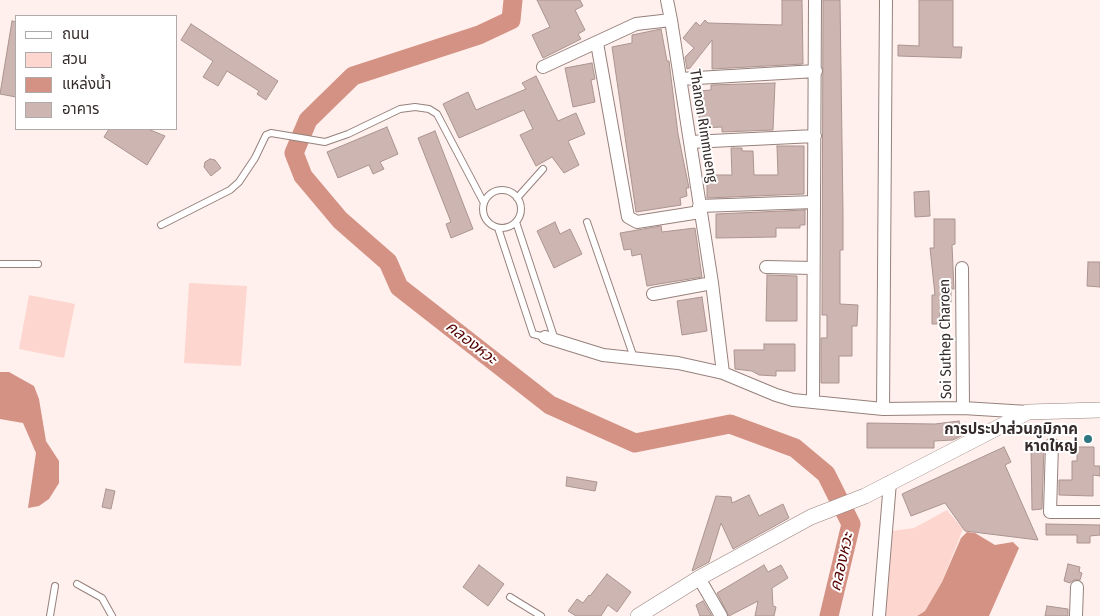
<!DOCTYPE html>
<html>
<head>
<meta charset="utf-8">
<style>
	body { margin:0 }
	#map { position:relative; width:1100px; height:616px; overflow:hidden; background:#fff0ed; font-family:"Fira Sans Condensed","Noto Sans Thai",sans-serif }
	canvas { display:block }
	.legend { position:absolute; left:15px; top:15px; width:162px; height:115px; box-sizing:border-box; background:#fff; border:1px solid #aeaaaa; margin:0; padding:6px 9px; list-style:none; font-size:15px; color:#342b2a }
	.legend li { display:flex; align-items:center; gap:10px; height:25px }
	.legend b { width:25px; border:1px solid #aeaaaa }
</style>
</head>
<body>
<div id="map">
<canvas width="1100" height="616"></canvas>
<ul class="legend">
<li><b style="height:6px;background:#fff"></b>ถนน</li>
<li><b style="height:14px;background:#fdd7cf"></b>สวน</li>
<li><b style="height:14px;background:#d49284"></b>แหล่งน้ำ</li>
<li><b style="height:14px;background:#cdb6b1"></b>อาคาร</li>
</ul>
</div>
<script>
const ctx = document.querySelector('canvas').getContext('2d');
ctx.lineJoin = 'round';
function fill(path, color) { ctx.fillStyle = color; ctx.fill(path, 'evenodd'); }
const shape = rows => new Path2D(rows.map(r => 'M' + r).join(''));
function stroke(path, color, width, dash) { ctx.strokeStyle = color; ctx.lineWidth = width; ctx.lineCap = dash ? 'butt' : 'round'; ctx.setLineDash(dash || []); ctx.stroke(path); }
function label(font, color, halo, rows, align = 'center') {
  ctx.font = font + ' "Fira Sans Condensed","Noto Sans Thai",sans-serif'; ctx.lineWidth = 4; ctx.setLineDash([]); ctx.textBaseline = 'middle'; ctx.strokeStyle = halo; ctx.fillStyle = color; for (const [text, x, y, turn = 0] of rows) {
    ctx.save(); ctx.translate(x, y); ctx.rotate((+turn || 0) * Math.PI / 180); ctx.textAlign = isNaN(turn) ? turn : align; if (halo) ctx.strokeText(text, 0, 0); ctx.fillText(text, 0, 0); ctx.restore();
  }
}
const green = shape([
	[189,283,247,286,241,366,184,363],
	[29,295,75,304,64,358,19,349],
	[947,510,963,529,942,582,925,611,917,616,885,616,892,531,914,528]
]);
const water = shape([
	[0,372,9,372,34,386,39,399,46,441,59,461,59,483,49,499,39,506,28,508,36,453,23,423,0,419],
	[967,532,975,533,995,545,1013,542,1019,548,989,616,917,616,925,611,942,582,961,538]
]);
const river = shape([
	[513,0,511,20,479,35,353,76,308,120,294,153,303,176,340,220,388,262,399,287,550,405,635,443,730,424,795,448,826,474,851,524,829,616]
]);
const building = shape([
	[537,0,580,0,583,6,575,10,585,30,578,34,581,39,543,58,532,35,550,27,537,0],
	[782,0,802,0,803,64,712,69,712,40,690,68,687,69,685,57,694,48,683,38,696,22,700,26,705,20,708,23,782,25,782,0],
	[823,0,840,0,843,213,843,250,840,250,840,304,858,305,857,326,852,326,852,356,839,356,839,383,821,383,821,338,827,338,827,315,822,315,823,0],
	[919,0,953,0,953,47,962,47,961,58,898,56,898,45,919,46,919,0],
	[12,21,16,22,16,97,0,94,12,21],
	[191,24,278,81,266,100,257,94,259,91,227,71,218,86,203,77,213,61,181,40,191,24],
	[661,29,667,61,669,61,678,134,689,188,686,188,687,196,680,198,681,205,636,212,612,47,632,43,632,35,661,29],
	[592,63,595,79,591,80,595,102,573,107,565,68,592,63],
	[536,76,558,121,576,113,585,134,568,141,579,165,564,173,552,157,536,166,520,135,533,129,524,110,459,138,443,104,468,92,476,110,526,89,522,83,536,76],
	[775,83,773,130,722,132,722,127,699,128,699,91,711,90,711,85,775,83],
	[387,127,398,154,380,162,384,169,373,174,369,165,338,178,327,152,387,127],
	[109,129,148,129,165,136,147,165,104,137,109,129],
	[435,131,473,229,451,238,446,224,451,222,418,138,435,131],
	[777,146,804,146,804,194,707,198,707,175,732,175,731,148,742,148,742,151,753,151,754,175,778,175,777,146],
	[210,159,215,160,221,168,211,176,204,167,205,162,210,159],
	[929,191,930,216,915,217,914,192,929,191],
	[805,210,805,225,800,225,800,228,776,228,776,237,716,238,716,214,805,210],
	[934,219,955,219,955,244,952,245,954,289,951,289,951,302,946,302,946,313,940,313,940,324,932,324,932,295,935,295,930,248,934,248,934,219],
	[555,222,560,234,570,229,582,254,554,268,537,231,555,222],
	[661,226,662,232,695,228,702,277,647,286,641,254,632,256,631,249,624,250,620,233,661,226],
	[1088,262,1100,262,1100,287,1087,286,1088,262],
	[767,275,797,276,797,321,766,321,767,275],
	[702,297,707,331,682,335,677,301,702,297],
	[764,344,795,344,795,371,776,371,776,376,759,375,752,371,735,369,734,350,764,350,764,344],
	[959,421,963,435,953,440,934,441,934,448,867,448,867,423,935,424,959,421],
	[1004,447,1011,462,1005,465,1038,540,965,531,945,503,911,516,902,494,1004,447],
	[1031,447,1044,447,1042,509,1032,510,1031,447],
	[1077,447,1094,447,1094,466,1100,466,1100,476,1093,475,1093,496,1059,495,1059,480,1072,480,1072,461,1077,461,1077,447],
	[567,477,597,482,595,491,566,486,567,477],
	[106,489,115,491,111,509,102,507,106,489],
	[749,495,759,516,783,504,789,518,733,549,721,523,709,562,692,571,716,496,731,497,732,503,749,495],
	[1046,524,1100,525,1100,535,1090,536,1090,543,1077,543,1077,535,1046,535,1046,524],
	[1068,564,1080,567,1079,572,1082,573,1080,580,1074,580,1070,583,1064,581,1068,564],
	[479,565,504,584,488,606,463,587,479,565],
	[764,565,768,572,781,565,788,578,772,588,773,606,776,607,774,616,755,616,758,601,729,616,717,593,764,565],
	[607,574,631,592,617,612,608,605,601,616,576,616,568,611,577,599,583,603,589,595,590,596,607,574],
	[703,601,712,616,700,616,696,605,703,601],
	[1047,606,1068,609,1068,616,1045,616,1047,606]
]);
const service = shape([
	'483 209a19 19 0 1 1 38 0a19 19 0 1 1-38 0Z',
	[517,198,543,169],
	[516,222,555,340],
	[587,222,634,358],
	[161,225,230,190,239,182,255,158,266,135,271,133,325,142,348,134,400,109,415,107,429,109,437,114,484,203],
	[498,228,533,334,545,337],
	[0,264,38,264],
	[77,584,102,598,112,616],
	[510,597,541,616],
	[50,616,55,586]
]);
const minor = shape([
	[667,0,671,20],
	[597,43,628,217,637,222,700,212],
	[543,67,636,24,671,20,712,283,723,373],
	[680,79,816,71],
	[690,142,815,136],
	[699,206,814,202],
	[766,267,813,268],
	[962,268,963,408],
	[653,294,712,283],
	[545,337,603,355,678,363,723,373,776,395,793,400,883,409,963,408,1028,412],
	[813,402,815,0],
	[883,409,886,0],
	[1052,444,1050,512,1100,512],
	[699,578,721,616],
	[879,616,890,482],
	[1076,616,1077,587]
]);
const tertiary = shape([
	[638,616,699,578,811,517,865,496,1028,412,1100,410]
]);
const markers = [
	[1088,439,5,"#2f7582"]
];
const streetNames = [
	["Thanon Rimmueng",703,126,81],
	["Soi Suthep Charoen",946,339,-91]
];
const poiNames = [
	["การประปาส่วนภูมิภาค",1078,430],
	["หาดใหญ่",1078,447]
];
const waterNames = [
	["คลองหวะ",471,343,38],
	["คลองหวะ",842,562,-77]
];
fill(green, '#fdd7cf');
fill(water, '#d49284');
stroke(river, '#d49284', 19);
fill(building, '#cdb6b1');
stroke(building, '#ab9490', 1);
stroke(service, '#96817c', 8);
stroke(minor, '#96817c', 14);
stroke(tertiary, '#96817c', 16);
stroke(service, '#fff', 6);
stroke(minor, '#fff', 12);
stroke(tertiary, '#fff', 15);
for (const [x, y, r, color] of markers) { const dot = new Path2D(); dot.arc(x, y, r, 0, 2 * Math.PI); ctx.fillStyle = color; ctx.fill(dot); stroke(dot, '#fff', 2); }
label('15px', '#342b2a', '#fff', streetNames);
label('bold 15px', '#342b2a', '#fff', poiNames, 'right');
label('italic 16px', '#550300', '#fff', waterNames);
</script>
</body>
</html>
